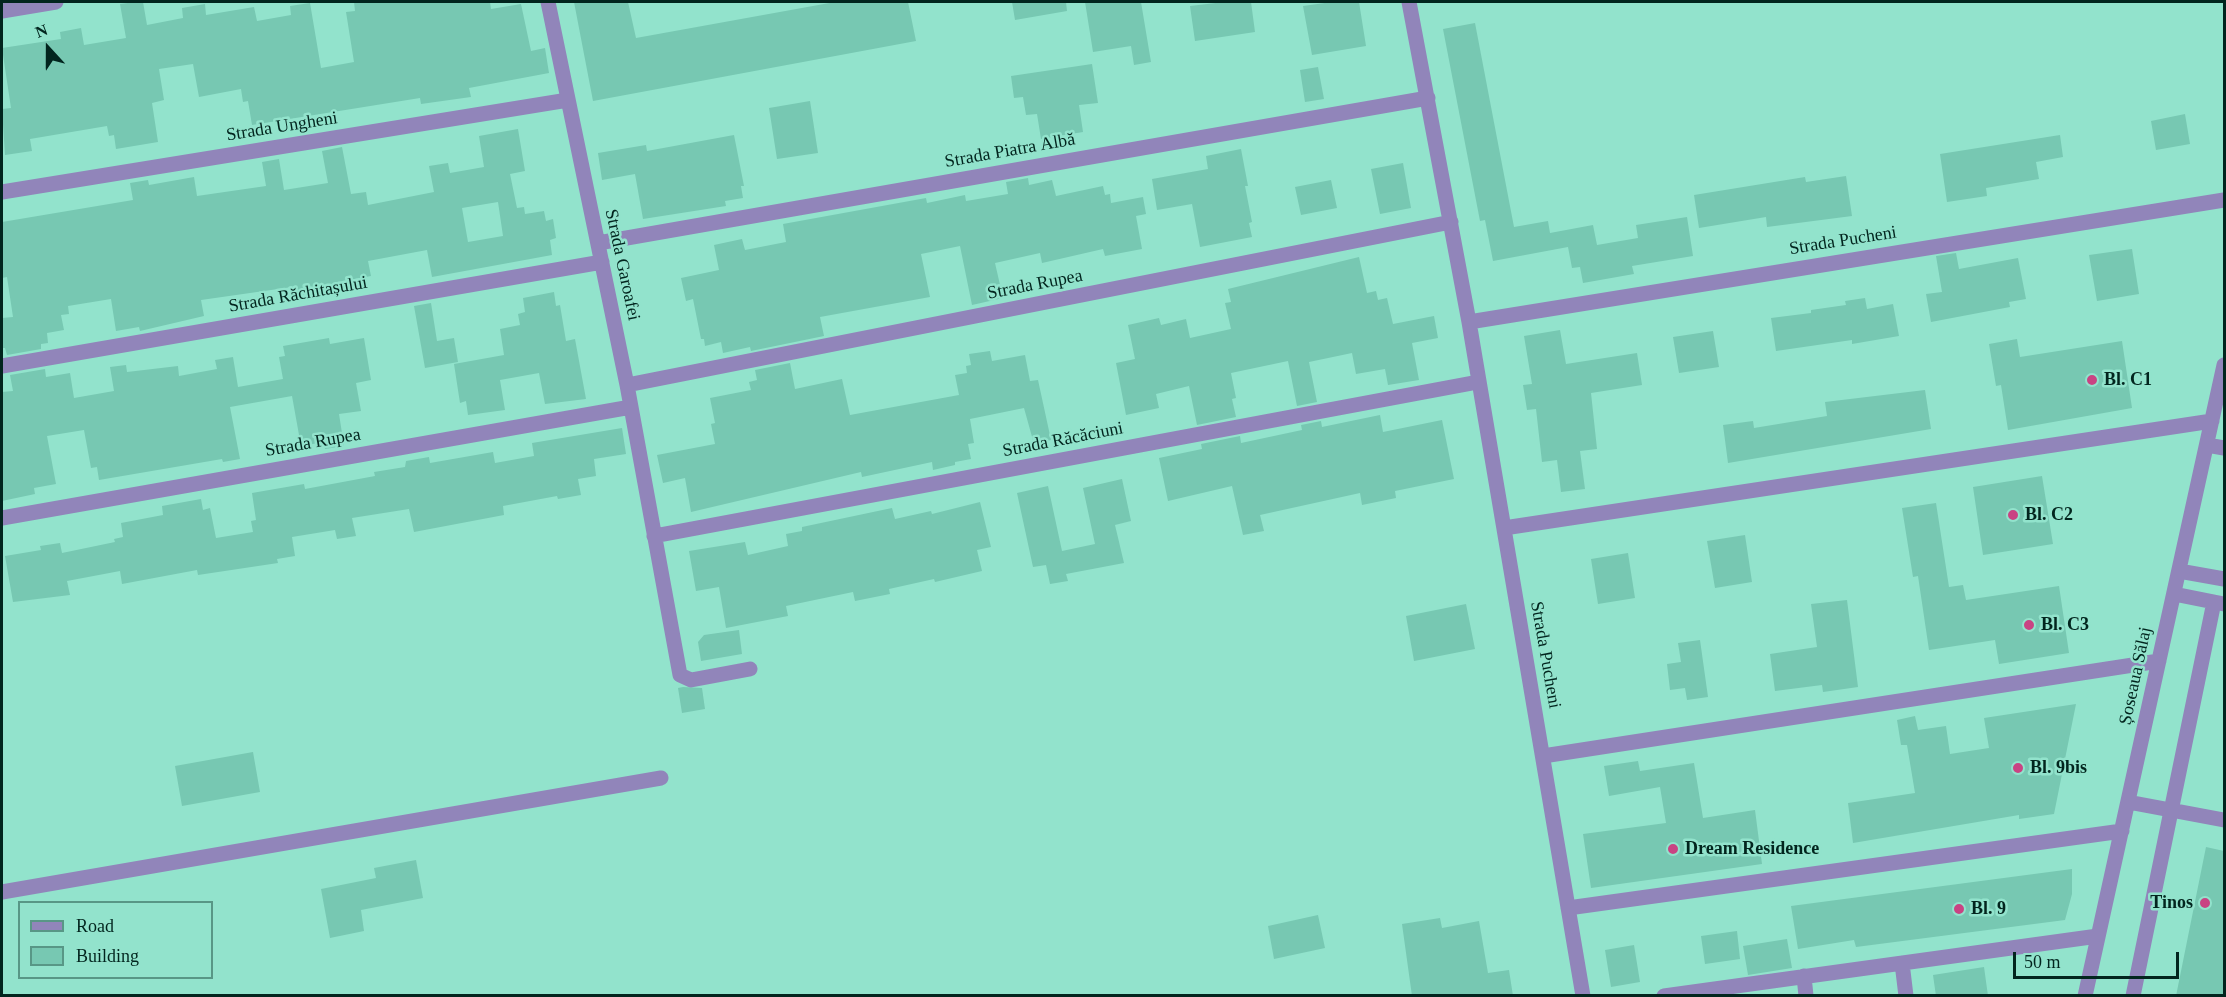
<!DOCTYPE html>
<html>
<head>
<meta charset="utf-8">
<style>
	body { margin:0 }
	#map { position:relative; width:2226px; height:997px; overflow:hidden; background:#92e3cc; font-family:"Times New Roman",serif }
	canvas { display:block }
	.frame { position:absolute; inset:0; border:3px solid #02251e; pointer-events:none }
	.legend { position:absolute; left:18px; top:901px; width:195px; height:78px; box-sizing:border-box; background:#92e3cc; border:2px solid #589786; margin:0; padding:8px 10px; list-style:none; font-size:18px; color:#02251e }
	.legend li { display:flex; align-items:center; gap:12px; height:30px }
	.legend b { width:30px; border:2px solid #589786 }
	.north { position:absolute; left:18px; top:18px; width:60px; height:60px; -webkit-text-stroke:4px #92e3cc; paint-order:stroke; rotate:339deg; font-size:16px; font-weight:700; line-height:24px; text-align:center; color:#02251e }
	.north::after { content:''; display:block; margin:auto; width:21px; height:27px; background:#02251e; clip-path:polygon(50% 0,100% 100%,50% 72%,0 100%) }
	.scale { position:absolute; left:2013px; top:952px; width:166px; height:27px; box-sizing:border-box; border:3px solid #02251e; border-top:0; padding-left:8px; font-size:18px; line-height:21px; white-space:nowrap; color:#02251e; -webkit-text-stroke:4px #92e3cc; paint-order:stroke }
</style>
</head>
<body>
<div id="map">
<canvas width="2226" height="997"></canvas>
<div class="frame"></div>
<ul class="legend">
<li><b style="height:8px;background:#9185ba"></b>Road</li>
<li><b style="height:16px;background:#77c8b2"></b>Building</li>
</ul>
<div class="north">N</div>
<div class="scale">50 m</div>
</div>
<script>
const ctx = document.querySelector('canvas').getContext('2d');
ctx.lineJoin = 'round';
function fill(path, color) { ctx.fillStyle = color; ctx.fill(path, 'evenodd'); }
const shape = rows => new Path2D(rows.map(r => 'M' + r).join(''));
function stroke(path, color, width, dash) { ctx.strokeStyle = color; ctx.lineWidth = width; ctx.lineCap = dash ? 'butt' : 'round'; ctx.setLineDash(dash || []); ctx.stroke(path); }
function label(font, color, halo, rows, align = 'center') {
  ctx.font = font + ' "Times New Roman",serif'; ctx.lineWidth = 5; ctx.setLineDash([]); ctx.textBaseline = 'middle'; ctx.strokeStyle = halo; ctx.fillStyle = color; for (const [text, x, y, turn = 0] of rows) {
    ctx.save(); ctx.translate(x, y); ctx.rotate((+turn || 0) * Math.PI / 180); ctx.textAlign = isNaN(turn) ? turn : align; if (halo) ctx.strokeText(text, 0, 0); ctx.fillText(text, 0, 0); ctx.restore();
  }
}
const building = shape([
	[135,2,143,2,147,25,183,18,182,8,205,4,206,15,254,7,257,21,291,15,290,6,310,3,321,68,354,62,346,12,355,11,354,2,490,2,491,9,521,4,531,51,545,48,549,73,469,88,471,97,421,104,420,98,252,125,248,101,243,102,241,89,199,97,193,64,159,69,164,100,152,103,158,142,116,149,114,135,109,136,107,126,30,139,32,151,5,155,2,109,11,108,2,48,61,39,60,32,81,28,84,45,126,38,120,4],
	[574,2,628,2,636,38,835,2,908,2,916,41,593,101],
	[1012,2,1066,2,1067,11,1015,20],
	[1085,2,1141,2,1151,62,1134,65,1131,46,1093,52],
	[1224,2,1251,2,1255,32,1195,41,1190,6],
	[1332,2,1359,2,1366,46,1312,55,1303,6],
	[1475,23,1514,227,1548,221,1550,233,1593,225,1597,245,1638,238,1636,225,1687,217,1693,256,1632,266,1634,274,1583,283,1580,267,1572,268,1568,247,1493,261,1485,220,1480,221,1443,29],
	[1092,64,1098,103,1079,105,1083,132,1041,139,1037,114,1026,115,1023,97,1014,98,1011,76],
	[1318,67,1324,99,1305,102,1300,70],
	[810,101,818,153,777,159,769,108],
	[2185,114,2190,144,2156,150,2151,121],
	[518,129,525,171,510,174,517,208,524,207,525,214,544,211,546,221,553,219,556,238,550,240,552,255,432,277,427,250,368,261,371,276,349,280,350,289,294,296,292,287,201,300,204,316,140,331,139,327,116,331,111,299,68,306,69,314,61,315,64,330,47,333,48,343,41,344,41,349,7,355,5,348,2,348,2,318,13,317,7,277,2,278,2,222,133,200,130,183,148,180,149,185,194,177,197,196,266,186,262,162,279,159,284,190,328,183,322,151,342,147,351,194,366,192,368,205,434,192,429,166,448,163,450,173,484,167,479,136],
	[498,202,503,236,468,242,462,208],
	[734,135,744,186,741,186,743,198,725,201,726,206,643,219,635,174,602,180,598,153,646,145,647,151],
	[2060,135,2063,157,2036,162,2039,179,1986,188,1987,196,1947,202,1940,154],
	[1241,149,1248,186,1245,186,1252,222,1249,223,1252,237,1200,247,1192,204,1157,210,1152,179,1208,169,1206,156],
	[1403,163,1411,208,1380,214,1371,169],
	[1846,176,1852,216,1767,227,1766,217,1699,228,1694,195,1805,177,1806,182],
	[1028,178,1029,185,1052,180,1056,196,1103,186,1105,195,1110,194,1111,203,1143,197,1146,214,1136,216,1142,249,1105,256,1103,249,1042,263,1040,253,995,263,1003,298,972,305,960,246,921,254,930,297,820,317,824,336,751,351,750,347,723,353,721,342,705,346,704,339,701,339,693,299,686,301,681,278,719,270,714,245,742,239,745,250,786,242,783,224,926,198,927,203,965,195,966,201,1008,194,1006,182],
	[1331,180,1337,208,1301,215,1295,187],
	[2132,249,2139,294,2097,301,2089,255],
	[1956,253,1959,269,2018,258,2026,299,2009,302,2010,307,1931,322,1926,294,1942,292,1936,256],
	[1359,257,1367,293,1376,291,1378,300,1387,298,1393,324,1434,316,1438,338,1412,343,1419,380,1388,385,1385,369,1356,374,1352,353,1309,362,1317,402,1297,406,1288,361,1231,373,1236,398,1232,399,1236,417,1197,425,1189,386,1156,394,1159,408,1126,415,1116,363,1135,359,1128,325,1159,318,1161,325,1186,319,1190,338,1231,329,1225,303,1231,302,1228,289],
	[554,292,556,306,560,305,566,341,575,339,586,399,545,404,539,373,500,380,505,410,468,415,466,401,460,403,454,364,504,355,500,329,520,325,518,314,525,312,523,298],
	[1865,298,1867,309,1893,304,1899,336,1852,344,1852,340,1776,351,1771,318,1811,313,1811,310,1846,305,1845,301],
	[431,303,437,341,454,338,458,362,425,368,414,306],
	[1560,330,1566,364,1637,353,1642,385,1591,393,1597,449,1580,451,1585,489,1561,492,1557,460,1542,462,1536,409,1527,410,1523,385,1532,384,1524,336],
	[1713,331,1719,367,1679,373,1673,337],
	[329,338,330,344,364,338,371,380,356,383,361,411,339,414,344,446,325,449,324,442,301,446,292,396,230,407,240,459,223,462,222,459,99,480,97,467,91,468,84,430,47,436,56,484,34,488,35,494,2,501,2,392,13,391,10,375,45,369,46,377,70,373,74,398,114,391,110,367,126,365,127,372,178,366,179,376,217,369,215,360,233,357,238,387,283,379,279,357,285,356,283,346],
	[2017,339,2020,357,2122,341,2132,408,2008,430,2001,385,1996,386,1989,344],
	[990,351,992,361,1025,355,1030,381,1038,380,1051,440,1034,444,1024,408,970,419,974,443,968,444,971,459,955,462,955,465,933,470,932,462,862,477,861,472,691,512,685,478,663,483,657,455,715,444,711,424,715,423,710,398,751,390,749,382,757,380,755,370,790,363,795,389,842,379,850,415,959,395,955,375,967,373,966,366,971,365,969,354],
	[1925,390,1931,429,1728,463,1723,425,1753,421,1754,428,1827,416,1825,402],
	[1380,415,1383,432,1442,420,1454,479,1395,491,1396,498,1362,505,1360,493,1260,515,1264,531,1243,535,1232,486,1168,501,1159,458,1202,449,1201,444,1240,436,1241,443,1302,430,1301,425,1321,421,1322,427],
	[622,428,626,454,594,459,596,476,578,479,581,495,558,499,557,496,503,506,504,515,414,532,409,509,352,518,356,536,337,539,335,530,292,537,295,556,277,559,278,563,198,575,197,570,122,584,120,571,67,581,70,595,13,602,5,556,41,550,40,546,60,543,62,553,115,542,114,539,123,537,121,523,163,515,162,506,201,499,203,510,210,508,216,538,253,532,251,521,256,520,252,493,304,484,305,489,375,476,374,472,405,467,406,461,429,457,430,463,493,452,495,463,534,456,532,443],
	[2042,476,2053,544,1983,555,1973,487],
	[1122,479,1131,521,1115,525,1124,563,1066,574,1068,581,1050,584,1046,565,1033,567,1017,493,1048,486,1062,551,1095,544,1083,488],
	[980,502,991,547,977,550,982,571,935,582,934,579,889,589,890,594,855,601,853,592,786,606,788,616,726,628,719,587,696,591,689,551,745,542,748,555,788,546,786,534,802,531,802,527,892,508,895,519,931,511,932,514],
	[1936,503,1949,587,1963,585,1966,600,2059,586,2069,653,1999,664,1995,640,1929,650,1918,576,1913,577,1902,508],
	[1745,535,1752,582,1715,588,1707,541],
	[1628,553,1635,598,1598,604,1591,559],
	[1847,600,1858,687,1823,692,1822,685,1775,691,1770,654,1817,647,1811,604],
	[1466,604,1475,649,1414,661,1406,616],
	[739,630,742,654,701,661,698,642,704,635],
	[1700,640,1708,697,1687,700,1685,688,1670,690,1667,664,1681,662,1678,643],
	[683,687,702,688,705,709,682,713,678,688],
	[2076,704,2054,814,2019,819,2019,815,1853,843,1848,803,1915,793,1907,745,1901,745,1897,720,1915,716,1918,730,1946,726,1950,754,1989,748,1984,718],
	[253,752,260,792,182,806,175,766],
	[1638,761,1640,771,1694,763,1703,818,1755,810,1762,864,1591,888,1583,834,1666,823,1660,787,1609,796,1604,766],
	[2206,847,2224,851,2224,996,2176,996],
	[416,860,423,898,361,910,364,931,330,938,321,889,376,878,374,868],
	[2072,869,2072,894,2065,920,1856,947,1854,940,1798,949,1791,906],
	[1318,915,1325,948,1274,959,1268,926],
	[1440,918,1442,928,1479,921,1488,973,1509,970,1513,996,1412,996,1402,924],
	[1737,931,1740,959,1705,964,1701,936],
	[1787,939,1792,968,1748,975,1743,946],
	[1634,945,1640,982,1611,987,1605,950],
	[1984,967,1988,996,1936,996,1933,975]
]);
const minor = shape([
	[548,2,627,385,680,675,691,680,750,669],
	[1409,2,1469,322,1583,996],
	[2,11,56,2],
	[2,192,568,100],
	[598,243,1428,98],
	[1469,322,2224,200],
	[2,366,602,262],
	[627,385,1451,222],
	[2207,445,2224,448],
	[2,518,631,407],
	[1504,528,2212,421],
	[654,536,1478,382],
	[2179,571,2224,579],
	[2174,594,2224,604],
	[1543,756,2159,661],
	[2128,802,2224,820],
	[2,892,661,778],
	[1568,908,2122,831],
	[1902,963,1906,996],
	[1804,976,1806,996],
	[1664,996,2098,936],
	[2085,996,2224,365],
	[2133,996,2214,602]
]);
const markers = [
	[2092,380,6,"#c94383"],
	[2013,515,6,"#c94383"],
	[2029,625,6,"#c94383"],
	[2018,768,6,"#c94383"],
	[1673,849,6,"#c94383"],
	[2205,903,6,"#c94383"],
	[1959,909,6,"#c94383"]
];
const streetNames = [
	["Strada Ungheni",282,127,-9],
	["Strada Piatra Albă",1010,151,-10],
	["Strada Pucheni",1843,241,-9],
	["Strada Garoafei",622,265,78],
	["Strada Rupea",1035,285,-11],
	["Strada Răchitașului",298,295,-10],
	["Strada Răcăciuni",1063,440,-11],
	["Strada Rupea",313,443,-10],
	["Strada Pucheni",1545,655,80],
	["Șoseaua Sălaj",2136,676,-78]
];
const poiNames = [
	["Bl. C1",2104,380],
	["Bl. C2",2025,515],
	["Bl. C3",2041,625],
	["Bl. 9bis",2030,768],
	["Dream Residence",1685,849],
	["Tinos",2193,903,"right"],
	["Bl. 9",1971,909]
];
fill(building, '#77c8b2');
stroke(minor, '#9185ba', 15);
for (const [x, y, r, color] of markers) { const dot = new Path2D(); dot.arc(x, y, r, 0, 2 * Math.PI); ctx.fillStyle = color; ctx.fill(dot); stroke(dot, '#92e3cc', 2); }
label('18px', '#02251e', '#92e3cc', streetNames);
label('bold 18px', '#02251e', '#92e3cc', poiNames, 'left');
</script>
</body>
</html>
